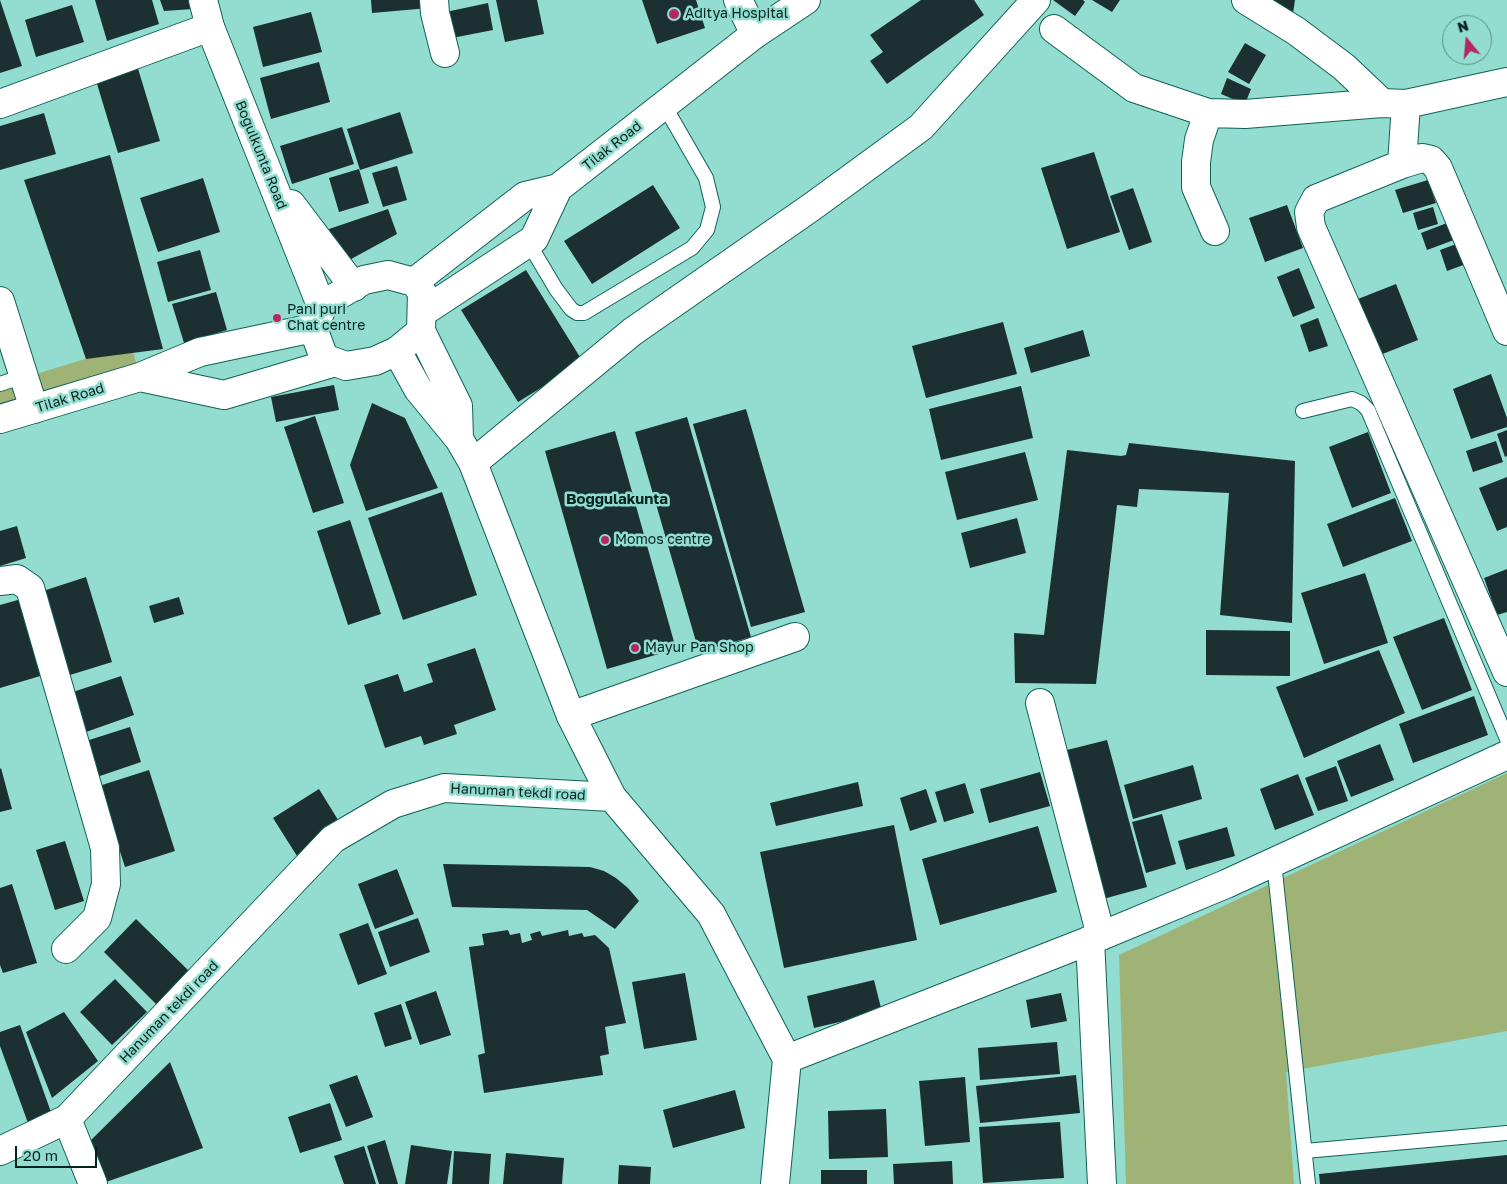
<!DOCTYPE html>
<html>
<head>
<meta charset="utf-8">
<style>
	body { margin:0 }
	#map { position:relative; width:1507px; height:1184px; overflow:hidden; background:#92dcd0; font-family:"Golos Text",sans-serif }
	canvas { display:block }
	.north { position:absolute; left:1442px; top:15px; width:50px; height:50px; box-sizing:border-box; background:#92dcd0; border:1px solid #599289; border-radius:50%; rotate:343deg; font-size:14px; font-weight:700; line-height:20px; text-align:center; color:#04241f }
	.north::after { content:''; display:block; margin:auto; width:18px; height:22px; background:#b5285f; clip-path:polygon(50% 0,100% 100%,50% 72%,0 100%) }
	.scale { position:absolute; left:15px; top:1146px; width:82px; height:22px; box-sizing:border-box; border:2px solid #04241f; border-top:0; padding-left:6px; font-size:15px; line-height:18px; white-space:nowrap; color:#04241f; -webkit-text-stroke:4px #92dcd0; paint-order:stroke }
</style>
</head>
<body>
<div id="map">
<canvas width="1507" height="1184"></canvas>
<div class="north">N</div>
<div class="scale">20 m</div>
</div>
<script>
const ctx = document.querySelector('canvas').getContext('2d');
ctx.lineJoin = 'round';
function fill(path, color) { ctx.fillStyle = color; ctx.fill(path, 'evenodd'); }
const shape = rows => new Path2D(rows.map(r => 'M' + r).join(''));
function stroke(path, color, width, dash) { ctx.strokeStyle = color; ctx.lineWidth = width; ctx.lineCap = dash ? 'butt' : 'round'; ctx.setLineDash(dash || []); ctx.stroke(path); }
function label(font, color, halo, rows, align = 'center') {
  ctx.font = font + ' "Golos Text",sans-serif'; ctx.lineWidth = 5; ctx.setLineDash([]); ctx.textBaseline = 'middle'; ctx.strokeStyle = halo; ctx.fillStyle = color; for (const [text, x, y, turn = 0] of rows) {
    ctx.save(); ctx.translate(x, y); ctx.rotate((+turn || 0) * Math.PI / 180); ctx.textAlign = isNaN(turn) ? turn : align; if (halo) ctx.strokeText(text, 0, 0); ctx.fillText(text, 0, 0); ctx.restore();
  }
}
const green = shape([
	[131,345,140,377,0,419,0,385],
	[1507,773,1507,1031,1286,1072,1294,1184,1126,1184,1119,955]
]);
const building = shape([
	[0,0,22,66,0,73],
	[95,0,152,0,159,24,107,41],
	[160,0,189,0,193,9,164,11],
	[371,0,428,0,429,8,372,13],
	[496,0,537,0,544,34,505,42],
	[642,0,696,0,705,28,657,44],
	[921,0,974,0,984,15,887,84,870,61,883,52,870,35],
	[1053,0,1083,0,1085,2,1075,16],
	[1092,0,1120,0,1112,12],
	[1262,0,1295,0,1293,13,1306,23],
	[488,3,493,30,447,39,441,13],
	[72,5,84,42,36,57,25,20],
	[311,12,322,52,263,67,253,27],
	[1245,43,1266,55,1249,84,1228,72],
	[136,62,160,141,118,153,94,74],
	[319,62,330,102,271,119,260,78],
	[1227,78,1251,89,1245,104,1221,94],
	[400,112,413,153,360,170,347,129],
	[44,113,56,154,0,170,0,126],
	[342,127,354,164,292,184,280,146],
	[1094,152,1120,232,1067,249,1041,168],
	[110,155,163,349,86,359,24,180],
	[397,166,407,200,383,207,372,173],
	[359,169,369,203,339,212,329,178],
	[203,178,220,232,158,252,140,198],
	[1428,180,1436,203,1403,213,1395,190],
	[653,185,680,228,592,284,564,241],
	[1133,188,1152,242,1129,250,1110,196],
	[1287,205,1303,248,1265,262,1249,218],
	[1433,207,1438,224,1418,230,1413,213],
	[388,209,397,234,342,264,329,229],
	[1447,223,1454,240,1427,250,1421,233],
	[1459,243,1466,264,1447,271,1440,250],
	[200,250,211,290,168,302,157,262],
	[1299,268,1315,308,1293,317,1277,277],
	[526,270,583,362,518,402,461,310],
	[1396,284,1418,340,1380,355,1358,299],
	[216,292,227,330,184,343,172,304],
	[1318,318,1328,346,1309,352,1300,325],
	[1003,322,1017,374,926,398,912,346],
	[1083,330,1090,356,1031,373,1024,348],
	[1491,374,1507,418,1507,427,1471,439,1453,389],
	[334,385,339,410,276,422,271,397],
	[1021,386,1033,438,941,460,929,409],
	[372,403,405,418,438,488,366,511,350,465],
	[746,409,805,612,751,627,693,424],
	[315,416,344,503,313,513,284,427],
	[687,417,751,637,699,652,635,432],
	[1507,430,1507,456,1505,457,1497,434],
	[615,431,676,649,607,669,545,451],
	[1368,432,1391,493,1352,508,1329,447],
	[1496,441,1503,462,1473,472,1466,451],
	[1129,443,1295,461,1292,623,1220,615,1229,493,1139,489,1137,507,1117,505,1096,684,1015,683,1014,633,1044,635,1067,450,1121,456,1126,455],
	[1025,452,1038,500,957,520,945,472],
	[1507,477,1507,527,1497,531,1479,488],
	[442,492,477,595,403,620,368,518],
	[1395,498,1412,541,1343,567,1327,524],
	[1017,518,1026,553,970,568,961,533],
	[350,520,381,614,348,625,317,531],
	[17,526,26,558,0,566,0,531],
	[1507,569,1507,612,1497,615,1484,578],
	[1365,573,1388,643,1324,664,1301,593],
	[86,577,112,662,70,675,43,591],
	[179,597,184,614,154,623,149,606],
	[25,598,47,674,0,688,0,605],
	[1444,618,1472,690,1422,710,1393,637],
	[1206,630,1290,631,1290,676,1206,675],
	[475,648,496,710,454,725,457,734,424,745,421,736,385,748,364,685,398,674,404,692,433,682,427,664],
	[1379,650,1405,713,1304,758,1276,687],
	[121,676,134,715,86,732,73,692],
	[1474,696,1488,735,1413,763,1399,724],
	[130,727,141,762,97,777,86,741],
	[1107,740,1147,887,1103,899,1063,751],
	[1380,744,1394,780,1351,797,1337,761],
	[1193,765,1202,799,1133,819,1124,785],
	[1336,766,1348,801,1318,811,1305,778],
	[1,768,12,809,0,812,0,769],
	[149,770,175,851,125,867,99,786],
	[1040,772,1050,806,989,823,980,789],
	[1298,774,1314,815,1275,830,1260,789],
	[858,782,863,806,776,826,770,803],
	[965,783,974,813,944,822,935,792],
	[319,789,343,828,297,856,273,818],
	[926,789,937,822,910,831,900,798],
	[1162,814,1176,864,1146,873,1132,822],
	[894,825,917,940,784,968,760,852],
	[1038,826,1057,892,940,925,922,859],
	[1227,827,1235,856,1186,870,1178,841],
	[65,841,84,901,55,910,36,850],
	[443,864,590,867,604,871,616,878,628,888,639,901,615,929,587,910,452,907],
	[397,869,414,914,375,929,358,884],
	[12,884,37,963,3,973,0,965,0,888],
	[418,918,430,952,390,967,378,932],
	[136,919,190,972,157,1005,104,952],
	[368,923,387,974,358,985,339,934],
	[508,930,510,935,520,933,522,943,532,940,530,934,540,931,542,936,568,930,569,936,582,933,584,937,595,935,609,948,626,1023,605,1027,609,1054,600,1056,603,1075,484,1093,478,1055,485,1053,469,947,484,945,482,934],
	[685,973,697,1040,644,1049,632,982],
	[115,979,147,1012,112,1045,80,1012],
	[874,980,882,1012,814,1028,807,996],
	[436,991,451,1035,420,1045,405,1002],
	[1061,993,1067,1021,1031,1028,1026,1000],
	[401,1004,412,1039,385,1047,374,1013],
	[64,1012,98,1061,52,1098,26,1032],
	[20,1025,52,1115,28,1123,0,1046,0,1032],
	[1057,1042,1060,1074,980,1080,978,1048],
	[170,1062,203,1148,106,1182,90,1141],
	[357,1075,373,1117,346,1127,329,1085],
	[1076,1075,1080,1113,980,1123,976,1086],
	[965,1077,970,1142,925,1146,919,1081],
	[735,1090,745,1128,673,1148,663,1110],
	[330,1103,342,1140,300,1153,288,1117],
	[886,1109,888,1157,829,1159,828,1111],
	[1060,1122,1064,1178,983,1183,979,1127],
	[385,1140,398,1184,379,1184,367,1146],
	[411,1145,452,1151,447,1184,405,1184],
	[364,1146,376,1184,344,1184,334,1156],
	[454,1151,491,1154,489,1184,452,1184],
	[506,1153,564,1158,562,1184,503,1184],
	[1507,1155,1507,1184,1320,1184,1319,1174],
	[952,1161,953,1184,894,1184,893,1164],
	[619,1165,651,1167,650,1184,618,1184],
	[821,1170,867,1170,867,1184,821,1184]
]);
const service = shape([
	[528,242,556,289,571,309,577,313,584,313,692,248,707,230,713,207,706,178,664,105],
	[0,384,12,380],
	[1303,411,1352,399,1361,403,1368,410,1507,739],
	[1274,862,1308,1184],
	[1305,1151,1507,1133]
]);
const minor = shape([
	[434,0,435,13,445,53],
	[738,0,755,34],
	[1246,0,1296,31,1344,67,1382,103],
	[1054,29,1134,88,1208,113,1245,114,1382,103,1406,104,1507,82],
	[0,104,210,27],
	[1406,104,1402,164,1422,158,1431,160,1438,168,1507,331],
	[1208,113,1199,140,1196,162,1196,187,1215,231],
	[1402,164,1316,199,1309,212,1311,227,1507,672],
	[0,301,34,409],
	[473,463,632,332,813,206,921,127,1036,0],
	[0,581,17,579,30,588,105,848,106,884,97,918,66,949],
	[1040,703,1101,936],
	[571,716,795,637],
	[1090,940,1102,1184],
	[67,1119,93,1184]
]);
const tertiary = shape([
	[203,0,210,27,322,308],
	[291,204,354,287],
	[421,331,458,406,459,439],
	[397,351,418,389,459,439,473,463,571,716,612,797,711,914,787,1059,775,1184],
	[787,1059,1101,936,1226,884,1507,755],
	[0,1151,67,1119,333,839,393,804,444,788,612,797]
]);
const secondary = shape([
	[388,275,414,282,422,292,421,331,397,351,375,361,346,366,324,358,313,328,324,304,364,280,388,275],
	[414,282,525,196,558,188,755,34,806,0],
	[423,312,534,239,558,188],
	[140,377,224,395,335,362],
	[0,419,140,377,200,352,313,328]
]);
const markers = [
	[674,14,6,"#b5285f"],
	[277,318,5,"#b5285f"],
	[605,540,5,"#b5285f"],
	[635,648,5,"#b5285f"]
];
const poiNames = [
	["Aditya Hospital",685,14],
	["Pani puri",287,310],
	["Chat centre",287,326],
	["Momos centre",615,540],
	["Mayur Pan Shop",645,648]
];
const streetNames = [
	["Tilak Road",612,146,-38],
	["Bogulkunta Road",261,155,68],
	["Tilak Road",70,398,-17],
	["Hanuman tekdi road",518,792,3],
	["Hanuman tekdi road",169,1012,-46]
];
const neighbourhoodNames = [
	["Boggulakunta",617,499]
];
fill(green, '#a0b377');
fill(building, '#1c3032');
stroke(service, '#0f6259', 16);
stroke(minor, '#0f6259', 30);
stroke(tertiary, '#0f6259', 30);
stroke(secondary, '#0f6259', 30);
stroke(service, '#fff', 14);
stroke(minor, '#fff', 28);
stroke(tertiary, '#fff', 28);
stroke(secondary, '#fff', 28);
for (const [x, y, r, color] of markers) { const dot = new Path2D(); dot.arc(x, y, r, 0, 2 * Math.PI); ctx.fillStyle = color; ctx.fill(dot); stroke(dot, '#92dcd0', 2); }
label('14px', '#04241f', '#92dcd0', poiNames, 'left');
label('14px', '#04241f', '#92dcd0', streetNames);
label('bold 15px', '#04241f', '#92dcd0', neighbourhoodNames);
</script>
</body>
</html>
